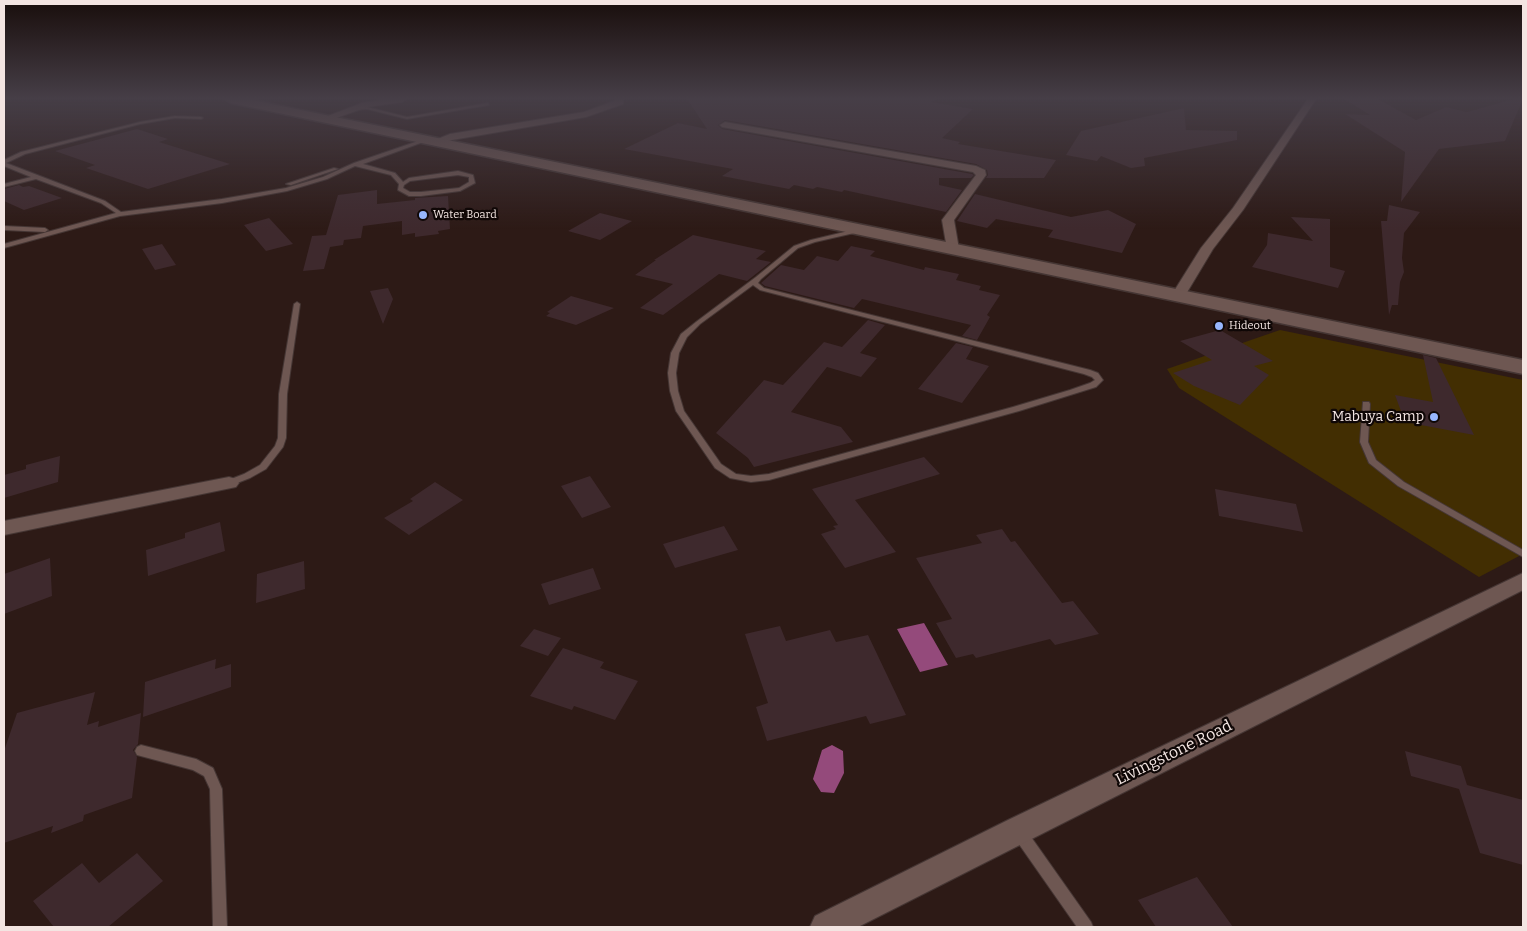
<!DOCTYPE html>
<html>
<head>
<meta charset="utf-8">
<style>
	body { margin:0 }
	#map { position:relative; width:1527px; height:931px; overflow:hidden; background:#2d1a16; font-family:Bitter,serif }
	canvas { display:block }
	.frame { position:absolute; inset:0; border:5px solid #f3e5e2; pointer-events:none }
</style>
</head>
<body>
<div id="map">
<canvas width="1527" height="931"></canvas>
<div class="frame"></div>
</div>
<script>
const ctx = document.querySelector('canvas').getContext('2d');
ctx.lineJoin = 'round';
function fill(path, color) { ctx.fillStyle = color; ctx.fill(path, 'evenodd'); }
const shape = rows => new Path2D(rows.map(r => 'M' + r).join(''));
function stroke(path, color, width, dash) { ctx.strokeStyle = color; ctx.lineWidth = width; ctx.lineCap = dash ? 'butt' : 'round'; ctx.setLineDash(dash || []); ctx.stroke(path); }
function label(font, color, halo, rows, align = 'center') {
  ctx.font = font + ' Bitter,serif'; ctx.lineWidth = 4.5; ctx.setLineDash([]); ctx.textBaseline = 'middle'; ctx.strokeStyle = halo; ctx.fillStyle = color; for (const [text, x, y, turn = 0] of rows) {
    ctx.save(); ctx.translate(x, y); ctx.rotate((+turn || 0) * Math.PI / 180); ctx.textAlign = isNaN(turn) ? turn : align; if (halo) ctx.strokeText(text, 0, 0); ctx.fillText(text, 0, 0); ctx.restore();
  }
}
const green = shape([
	[1280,330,1523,380,1523,554,1479,577,1179,388,1167,369]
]);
const water = shape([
	[924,623,948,665,920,672,897,629],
	[832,745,843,751,844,773,834,793,821,792,813,779,822,750]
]);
const building = shape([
	[687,99,937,99,931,102,973,109,942,138,960,142,958,144,1056,160,1044,178,986,178,988,175,987,170,976,164,725,120,718,125,722,129,972,174,974,175,971,178,939,178,939,185,962,190,946,212,844,190,842,192,817,187,813,189,794,185,789,189,722,176,733,169,624,149,678,123,707,129],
	[1344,99,1378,99,1416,120,1446,107,1467,112,1514,99,1523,99,1505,141,1439,149,1401,202,1405,152,1345,114,1370,115],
	[1184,108,1186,130,1237,131,1237,140,1144,158,1145,166,1131,168,1101,156,1097,161,1066,155,1081,131],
	[137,129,168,139,159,142,230,164,148,189,86,168,95,165,55,151],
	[19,185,23,187,29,186,62,198,24,210,4,201,4,189],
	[377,190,377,204,415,200,415,198,448,196,450,229,438,231,439,234,415,237,415,233,402,235,402,221,363,226,361,238,344,240,343,245,330,247,324,269,303,271,312,236,326,235,338,195],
	[975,194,1071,217,1108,210,1136,224,1122,253,1048,237,1053,230,996,219,987,228,957,221],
	[1389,205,1420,212,1404,233,1402,258,1404,272,1400,282,1398,305,1392,305,1389,315,1381,221,1387,221],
	[600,213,632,221,600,240,568,231],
	[1291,217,1330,219,1330,267,1345,271,1338,288,1252,267,1267,245,1268,233,1313,241],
	[269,218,293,244,266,251,244,225],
	[693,235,766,251,756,259,771,262,747,281,719,274,663,315,640,308,673,284,635,275,656,260,654,260],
	[162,244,176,265,155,270,142,249],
	[851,246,875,251,870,256,924,270,925,267,959,274,956,280,981,286,979,290,1000,295,987,315,990,317,977,340,962,336,971,325,862,299,854,308,765,286,761,283,781,265,804,270,817,256,838,261],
	[388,288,393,299,383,324,370,291],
	[571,296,614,308,576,325,546,316,550,313,547,312],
	[868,320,885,325,860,353,877,358,861,377,827,367,791,412,841,427,853,442,754,467,748,458,716,433,764,380,783,385,824,342,842,347],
	[1220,330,1273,361,1254,366,1269,375,1240,405,1194,386,1173,373,1212,360,1180,341],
	[956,343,973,347,966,359,989,366,962,403,918,389],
	[1423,355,1436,358,1474,435,1405,422,1395,395,1433,402],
	[60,456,58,482,4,498,4,475,26,469,26,465],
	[924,457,940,474,855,500,896,552,845,568,821,534,836,529,833,526,838,525,812,489],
	[590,476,611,507,582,518,561,486],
	[435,482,463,500,409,535,384,518,413,501,410,499],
	[1215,489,1296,504,1303,532,1219,516],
	[220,522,225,551,148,576,146,550,185,538,185,533],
	[724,526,738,550,675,568,663,544],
	[1002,529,1011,542,1015,541,1062,603,1073,601,1099,634,1055,645,1050,639,976,658,973,654,956,658,936,623,952,619,916,558,982,543,976,535],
	[50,558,52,596,4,614,4,574],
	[304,561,305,589,256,603,257,574],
	[593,568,601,589,549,605,541,584],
	[780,626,786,641,830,630,836,642,868,635,906,715,870,724,866,716,767,741,756,707,768,703,745,634],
	[534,629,561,638,548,656,520,646],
	[563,648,604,662,600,668,638,681,615,720,574,706,572,710,530,696],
	[216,659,215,669,231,664,231,687,143,717,145,682],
	[95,692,87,725,99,721,98,727,141,713,138,744,133,750,137,757,132,798,84,815,83,821,51,833,53,826,4,843,4,751,17,713],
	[1405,751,1461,766,1467,785,1523,800,1523,865,1480,853,1459,789,1411,776],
	[137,853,163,881,108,927,54,927,33,901,82,863,99,883],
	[1197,877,1233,927,1156,927,1138,900]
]);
const lane = shape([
	[488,103,489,105,407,119,367,109,354,110,352,109,367,107,407,117,488,103],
	[175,116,201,117,203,118,201,119,175,118,140,124,25,154,6,163,105,201,121,212,222,199,286,188,323,177,354,163,424,139,426,140,426,141,363,164,395,173,403,182,409,178,458,171,473,175,475,183,460,191,421,196,409,196,398,190,399,184,391,175,355,166,327,179,287,191,222,203,120,216,4,248,4,244,116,213,101,203,36,179,4,187,4,184,31,177,4,166,4,160,21,152,140,122,175,116],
	[458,175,469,177,469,182,459,188,421,192,410,192,403,188,404,185,410,181,458,175],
	[334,168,338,169,291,185,286,184,334,168],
	[4,226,45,228,48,230,45,232,4,230,4,226],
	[861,228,864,230,863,231,815,242,798,248,761,279,758,283,764,288,1090,370,1098,373,1103,380,1096,387,1019,411,769,480,751,482,730,478,715,468,676,411,670,391,668,373,671,353,681,334,696,322,756,277,794,246,811,240,861,228],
	[753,285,760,290,1084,374,1092,377,1095,380,1090,383,1070,390,1013,407,769,474,751,476,736,474,721,464,684,411,678,391,676,373,679,353,687,337,700,324,753,285],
	[297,302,300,304,287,394,286,438,283,447,266,469,250,478,232,485,226,485,225,483,226,481,244,474,260,465,275,446,278,438,279,394,294,304,297,302],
	[1363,402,1369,402,1370,404,1368,442,1376,460,1404,482,1523,550,1523,557,1398,486,1369,463,1360,442,1363,402],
	[141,745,196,759,213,768,222,789,227,927,213,927,210,789,204,776,193,770,137,755,135,751,137,747,141,745],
	[1019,826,1024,827,1091,922,1093,927,1077,927,1014,837,1012,832,1014,827,1019,826]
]);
const street = shape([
	[388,99,406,99,402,102,367,107,325,122,320,119,362,103,388,99],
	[620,99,623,100,623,104,586,117,452,140,435,145,430,142,450,134,584,112,620,99],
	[1308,99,1316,99,1243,210,1213,249,1183,299,1173,299,1171,296,1201,248,1233,208,1308,99],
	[725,122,976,166,985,170,986,175,954,220,959,249,953,253,947,249,942,220,976,175,973,172,722,127,720,125,725,122],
	[229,477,236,479,239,483,236,487,4,535,4,521,229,477],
	[1523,573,1523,590,858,927,810,927,815,916,1008,820,1523,573]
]);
const secondary = shape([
	[225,99,247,99,1523,360,1523,374,231,103,225,99]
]);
const markers = [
	[423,215,5,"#97b6fd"],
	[1219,326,5,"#97b6fd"],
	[1434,417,5,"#97b6fd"]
];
const farPoinames = [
	["Water Board",433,215],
	["Hideout",1229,326]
];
const poiNames = [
	["Mabuya Camp",1424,417]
];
const nearStreetnames = [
	["Livingstone Road",1174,753,-26]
];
fill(green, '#422e02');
fill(water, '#944a7b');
fill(building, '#3e292d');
stroke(lane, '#453634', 2);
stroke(street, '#453634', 2);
stroke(secondary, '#453634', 3);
fill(lane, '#6e5752');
fill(street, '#6e5752');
fill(secondary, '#6e5752');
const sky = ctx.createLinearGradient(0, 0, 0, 229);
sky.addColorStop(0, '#190e0c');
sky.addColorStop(0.43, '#463e47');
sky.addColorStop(1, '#463e4700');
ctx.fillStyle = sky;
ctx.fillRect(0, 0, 1527, 229);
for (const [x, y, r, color] of markers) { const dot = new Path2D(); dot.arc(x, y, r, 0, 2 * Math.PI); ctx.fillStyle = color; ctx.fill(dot); stroke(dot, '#0f0706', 2); }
label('11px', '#f3e5e2', '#0f0706', farPoinames, 'left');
label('14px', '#f3e5e2', '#0f0706', poiNames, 'right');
label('16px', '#f3e5e2', '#0f0706', nearStreetnames);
</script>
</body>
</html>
